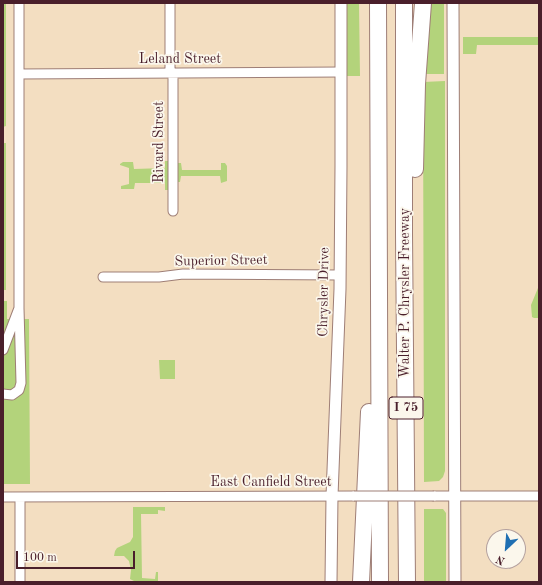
<!DOCTYPE html>
<html>
<head>
<meta charset="utf-8">
<style>
	body { margin:0 }
	#map { position:relative; width:542px; height:585px; overflow:hidden; background:#f3dec1; font-family:"Old Standard TT",serif }
	canvas { display:block }
	.frame { position:absolute; inset:0; border:4px solid #4a1f2b; pointer-events:none }
	.north { position:absolute; left:486px; top:529px; width:40px; height:40px; box-sizing:border-box; background:#fbf7ec; border:1px solid #b4a19f; border-radius:50%; rotate:206deg; font-size:11px; font-weight:700; line-height:16px; text-align:center; color:#4a1f2b }
	.north::after { content:''; display:block; margin:auto; width:14px; height:18px; background:#1f6fb2; clip-path:polygon(50% 0,100% 100%,50% 72%,0 100%) }
	.scale { position:absolute; left:16px; top:551px; width:119px; height:18px; box-sizing:border-box; border:2px solid #4a1f2b; border-top:0; padding-left:5px; font-size:12px; line-height:14px; white-space:nowrap; color:#4a1f2b; -webkit-text-stroke:3px #fbf7ec; paint-order:stroke }
</style>
</head>
<body>
<div id="map">
<canvas width="542" height="585"></canvas>
<div class="frame"></div>
<div class="north">N</div>
<div class="scale">100 m</div>
</div>
<script>
const ctx = document.querySelector('canvas').getContext('2d');
ctx.lineJoin = 'round';
function fill(path, color) { ctx.fillStyle = color; ctx.fill(path, 'evenodd'); }
const shape = rows => new Path2D(rows.map(r => 'M' + r).join(''));
function stroke(path, color, width, dash) { ctx.strokeStyle = color; ctx.lineWidth = width; ctx.lineCap = dash ? 'butt' : 'round'; ctx.setLineDash(dash || []); ctx.stroke(path); }
function label(font, color, halo, rows, align = 'center') {
  ctx.font = font + ' "Old Standard TT",serif'; ctx.lineWidth = 3.5; ctx.setLineDash([]); ctx.textBaseline = 'middle'; ctx.strokeStyle = halo; ctx.fillStyle = color; for (const [text, x, y, turn = 0] of rows) {
    ctx.save(); ctx.translate(x, y); ctx.rotate((+turn || 0) * Math.PI / 180); ctx.textAlign = isNaN(turn) ? turn : align; if (halo) ctx.strokeText(text, 0, 0); ctx.fillText(text, 0, 0); ctx.restore();
  }
}
const green = shape([
	[3,3,6,3,6,126,3,127],
	[347,3,359,3,360,76,347,76],
	[429,3,444,3,444,74,422,74],
	[463,37,539,37,539,45,477,45,476,54,463,54],
	[445,81,445,471,443,477,439,481,424,482,423,82],
	[3,143,6,143,6,290,3,290],
	[165,161,169,161,169,190,165,190,165,183,135,183,134,189,121,189,121,186,129,184,129,168,120,165,120,164,123,162,133,162,134,169,165,168],
	[177,163,181,163,182,170,221,170,221,163,225,163,227,166,227,181,221,183,220,176,181,176,180,182,177,182],
	[538,288,539,288,539,318,534,318,532,317,531,305],
	[3,301,7,301,7,319,29,319,30,484,3,484],
	[159,360,175,360,175,379,160,379],
	[133,507,165,507,165,511,158,510,158,514,141,514,142,578,155,579,156,572,158,572,158,581,136,582,130,579,131,570,129,561,124,556,114,556,115,551,117,548,130,542,133,537],
	[424,509,443,509,446,513,446,582,424,582]
]);
const minor = shape([
	[19,3,19,308],
	[170,3,170,73],
	[19,74,341,72],
	[173,211,173,73],
	[103,277,159,277,183,274,340,275],
	[3,350,19,308,21,383,19,390,12,395,3,394],
	[434,496,539,496],
	[3,497,354,496],
	[20,582,20,497]
]);
const tertiary = shape([
	[453,3,455,582],
	[331,582,332,496,340,289,341,166,341,3]
]);
const motorway = shape([
	[378,3,380,582],
	[404,3,404,234,407,582],
	[415,169,417,84,423,3],
	[361,582,369,412]
]);
const minorBridge = shape([
	[354,496,434,496]
]);
const shields = [
	[406,408,34]
];
const shieldNames = [
	["I 75",406,408]
];
const streetNames = [
	["Leland Street",180,59],
	["Rivard Street",159,142,-90],
	["Superior Street",221,261,-1],
	["Chrysler Drive",324,292,-89],
	["Walter P. Chrysler Freeway",405,293,-90],
	["East Canfield Street",271,482]
];
fill(green, '#b3d37b');
stroke(minor, '#9e7e76', 11);
stroke(tertiary, '#9e7e76', 13);
stroke(motorway, '#9e7e76', 18);
stroke(minor, '#fff', 9);
stroke(tertiary, '#fff', 11);
stroke(motorway, '#fff', 16);
stroke(minorBridge, '#9e7e76', 11, []);
stroke(minorBridge, '#fff', 9);
for (const [x, y, w] of shields) { const box = new Path2D(); box.roundRect(x - w / 2, y - 11, w, 22, 3); ctx.fillStyle = '#fbf7ec'; ctx.fill(box); stroke(box, '#4a1f2b', 1); }
label('bold 13px', '#4a1f2b', null, shieldNames);
label('14px', '#4a1f2b', '#fbf7ec', streetNames);
</script>
</body>
</html>
